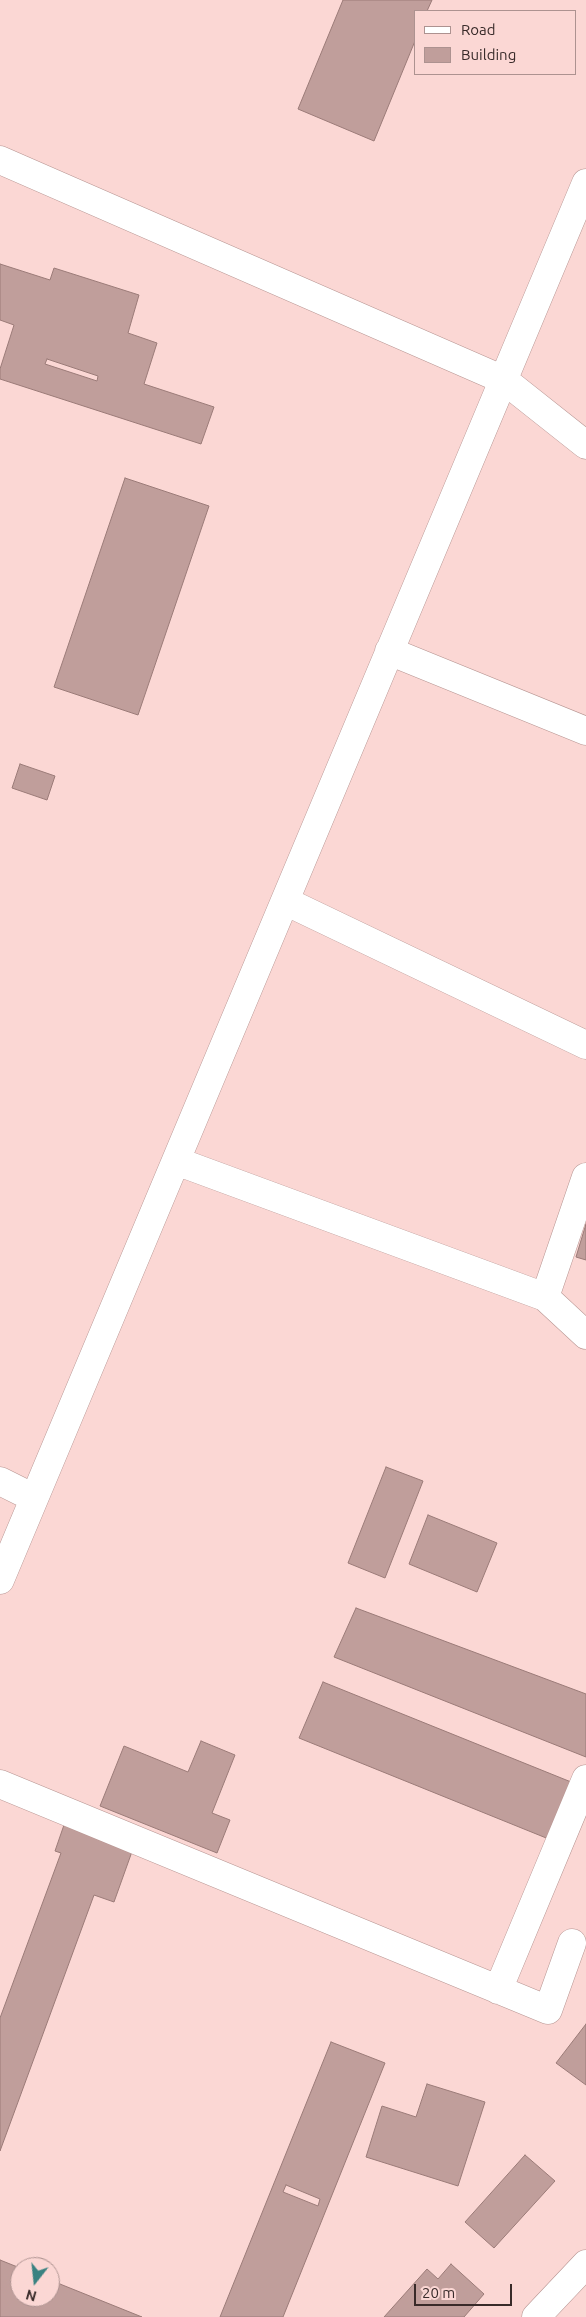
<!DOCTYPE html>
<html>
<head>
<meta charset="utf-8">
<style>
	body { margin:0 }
	#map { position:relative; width:586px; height:2317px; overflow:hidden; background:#fbd7d4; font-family:Ubuntu,sans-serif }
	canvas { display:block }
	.legend { position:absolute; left:414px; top:10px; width:162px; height:65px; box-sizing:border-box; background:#fbd7d4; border:1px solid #ad9290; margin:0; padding:6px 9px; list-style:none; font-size:15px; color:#392b2a }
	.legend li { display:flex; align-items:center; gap:10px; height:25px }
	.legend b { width:25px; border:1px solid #ad9290 }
	.north { position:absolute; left:10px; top:2257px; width:50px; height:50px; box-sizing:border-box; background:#fbd7d4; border:1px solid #ad9290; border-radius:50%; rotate:196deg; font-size:14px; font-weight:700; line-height:20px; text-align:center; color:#392b2a }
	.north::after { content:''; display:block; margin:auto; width:18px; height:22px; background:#3a8281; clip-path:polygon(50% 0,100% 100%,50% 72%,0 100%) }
	.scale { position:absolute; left:414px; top:2284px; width:98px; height:22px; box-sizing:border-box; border:2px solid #392b2a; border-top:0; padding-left:6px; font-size:15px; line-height:18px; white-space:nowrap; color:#392b2a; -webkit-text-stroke:4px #fbd7d4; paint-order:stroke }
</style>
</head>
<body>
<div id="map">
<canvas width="586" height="2317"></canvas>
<ul class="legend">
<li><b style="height:6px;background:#fff"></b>Road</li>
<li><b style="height:14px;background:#c09e9b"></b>Building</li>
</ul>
<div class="north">N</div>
<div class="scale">20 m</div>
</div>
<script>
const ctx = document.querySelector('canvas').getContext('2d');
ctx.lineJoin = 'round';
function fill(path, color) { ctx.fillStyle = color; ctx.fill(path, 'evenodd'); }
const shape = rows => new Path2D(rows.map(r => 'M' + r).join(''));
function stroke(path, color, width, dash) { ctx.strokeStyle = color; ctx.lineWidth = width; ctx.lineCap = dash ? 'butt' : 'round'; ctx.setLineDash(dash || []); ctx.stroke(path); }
const building = shape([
	[343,0,432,0,427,11,415,11,415,41,374,141,298,109,343,0],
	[0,264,50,280,54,268,139,295,128,333,157,343,144,384,214,407,201,444,0,379,0,369,14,325,0,320,0,264],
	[47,359,98,376,97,381,45,364,47,359],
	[125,478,209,506,138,715,54,687,125,478],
	[20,764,55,776,47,800,12,788,20,764],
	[586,1224,586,1260,576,1257,586,1224],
	[386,1467,423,1481,385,1578,348,1563,386,1467],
	[428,1515,497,1543,477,1592,409,1564,428,1515],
	[356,1608,586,1694,586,1757,334,1657,356,1608],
	[323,1682,586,1788,566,1846,299,1738,323,1682],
	[201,1741,235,1755,212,1813,230,1820,217,1853,100,1806,124,1746,188,1772,201,1741],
	[65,1822,134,1846,114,1902,94,1895,0,2151,0,2018,61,1853,55,1851,65,1822],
	[586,2024,586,2085,556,2063,586,2024],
	[331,2042,385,2063,283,2317,220,2317,331,2042],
	[286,2185,320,2199,318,2206,283,2192,286,2185],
	[427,2084,485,2102,458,2186,366,2157,382,2106,416,2117,427,2084],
	[525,2155,555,2181,494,2248,465,2222,525,2155],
	[0,2260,20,2268,20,2297,50,2297,50,2280,142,2317,0,2317,0,2260],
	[451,2264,484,2294,464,2317,384,2317,427,2269,438,2279,451,2264]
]);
const minor = shape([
	[0,160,504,380,586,445],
	[389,651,586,731],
	[285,901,586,1045],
	[176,1161,545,1297,586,1177],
	[545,1297,586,1335],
	[0,1481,34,1498],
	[0,1580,586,183],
	[0,1784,548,2010,572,1943],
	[498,1990,586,1779],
	[536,2317,586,2264]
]);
fill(building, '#c09e9b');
stroke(building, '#9b7b78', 1);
stroke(minor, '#b79592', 29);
stroke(minor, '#fff', 28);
</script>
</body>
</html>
